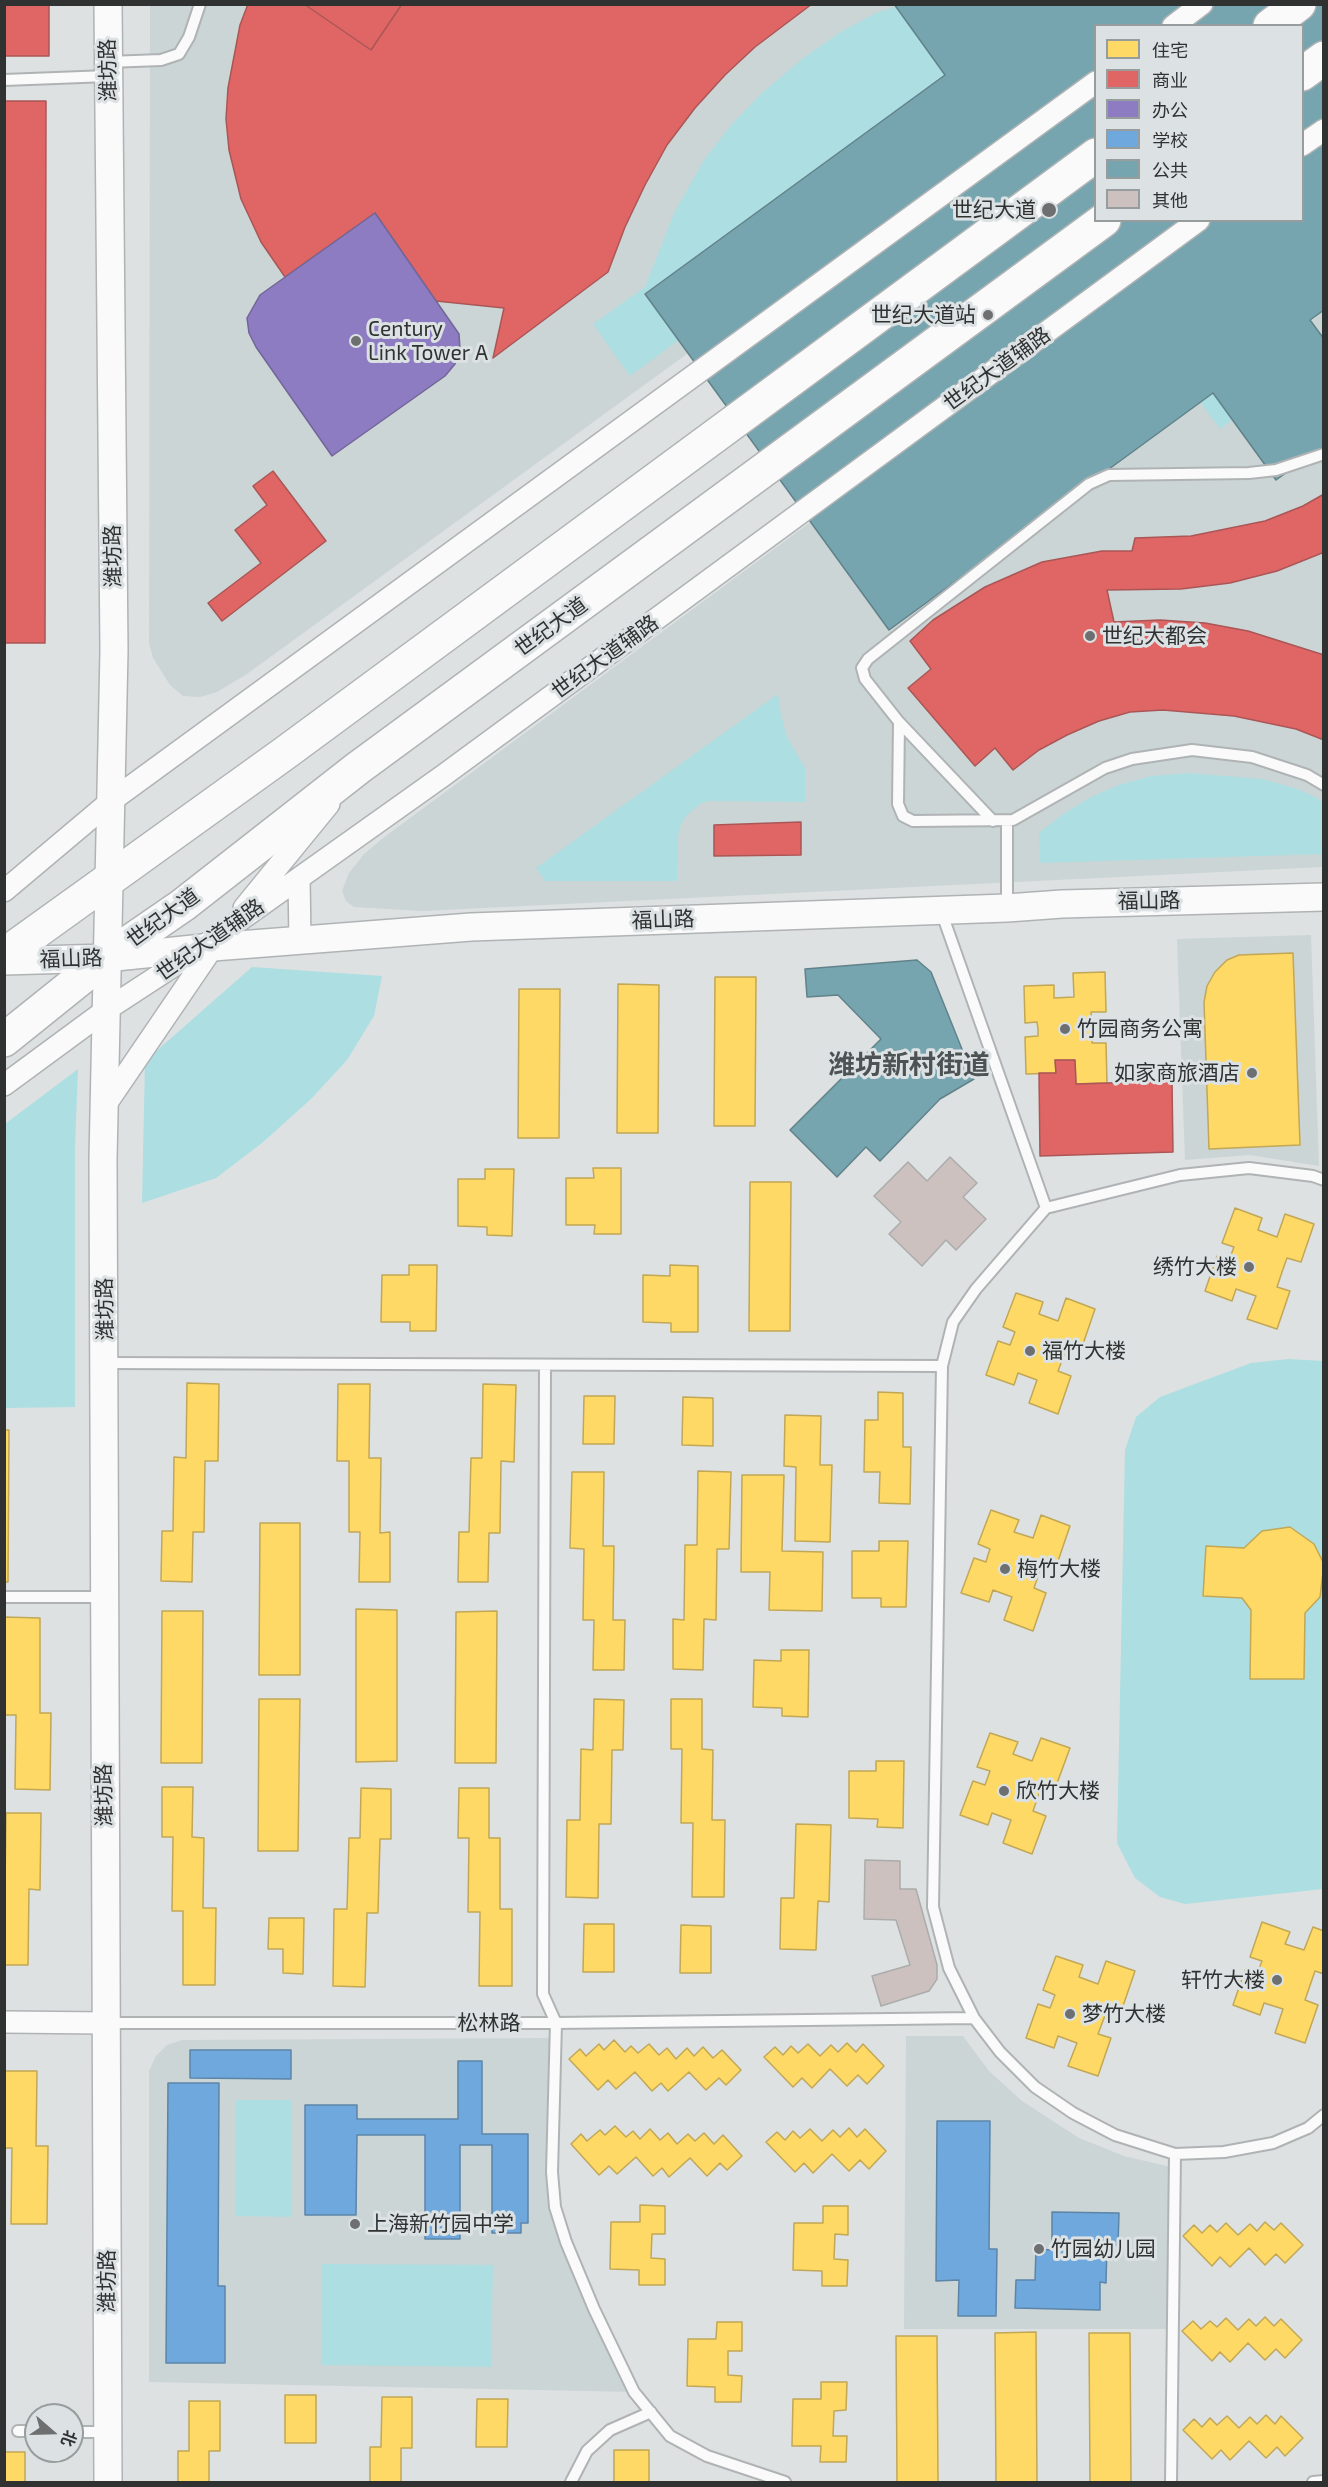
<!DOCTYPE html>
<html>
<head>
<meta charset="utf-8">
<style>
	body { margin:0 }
	#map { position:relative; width:1328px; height:2487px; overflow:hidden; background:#dde1e2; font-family:"Exo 2","Noto Sans SC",sans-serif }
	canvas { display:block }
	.frame { position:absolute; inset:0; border:6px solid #303232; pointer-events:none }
	.legend { position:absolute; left:1094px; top:24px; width:210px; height:198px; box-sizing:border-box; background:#dce2e3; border:2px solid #979c9c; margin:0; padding:8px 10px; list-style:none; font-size:18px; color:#303232 }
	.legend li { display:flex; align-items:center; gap:12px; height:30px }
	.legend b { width:30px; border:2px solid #979c9c }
	.north { position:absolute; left:24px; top:2403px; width:60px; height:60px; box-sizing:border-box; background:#dce2e3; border:2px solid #979c9c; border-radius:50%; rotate:110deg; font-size:16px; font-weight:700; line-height:24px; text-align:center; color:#303232 }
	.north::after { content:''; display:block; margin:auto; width:21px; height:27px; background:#6d6f70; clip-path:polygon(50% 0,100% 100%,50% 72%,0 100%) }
</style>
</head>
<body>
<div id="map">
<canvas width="1328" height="2487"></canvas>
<div class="frame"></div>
<ul class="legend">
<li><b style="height:16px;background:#ffd966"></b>住宅</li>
<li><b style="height:16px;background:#e06666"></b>商业</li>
<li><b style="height:16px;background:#8e7cc3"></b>办公</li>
<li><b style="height:16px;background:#6fa8dc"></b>学校</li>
<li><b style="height:16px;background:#76a5af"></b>公共</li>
<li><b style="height:16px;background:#cdc1bf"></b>其他</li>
</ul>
<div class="north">北</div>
</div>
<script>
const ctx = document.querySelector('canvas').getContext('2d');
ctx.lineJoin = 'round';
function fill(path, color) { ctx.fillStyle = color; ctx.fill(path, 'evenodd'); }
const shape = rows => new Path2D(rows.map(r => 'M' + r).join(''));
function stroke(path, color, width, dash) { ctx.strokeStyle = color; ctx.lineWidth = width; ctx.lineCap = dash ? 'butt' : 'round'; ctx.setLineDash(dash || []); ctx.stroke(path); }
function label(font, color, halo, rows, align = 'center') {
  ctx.font = font + ' "Exo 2","Noto Sans SC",sans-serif'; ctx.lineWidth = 6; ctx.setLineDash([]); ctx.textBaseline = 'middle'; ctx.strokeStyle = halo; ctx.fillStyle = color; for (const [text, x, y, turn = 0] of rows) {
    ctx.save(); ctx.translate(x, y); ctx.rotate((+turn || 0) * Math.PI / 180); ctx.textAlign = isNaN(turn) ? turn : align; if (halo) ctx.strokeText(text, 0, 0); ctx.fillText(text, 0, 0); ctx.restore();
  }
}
const built = shape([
	[150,5,1167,5,1096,26,1095,57,247,674,217,692,200,697,183,696,170,685,153,658,149,643],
	[1323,142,1323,867,422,911,354,907,346,901,342,891,349,873,364,854,383,838,1218,221,1302,220],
	[1311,935,1319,1166,1250,1155,1185,1160,1177,939],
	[906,2036,963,2036,989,2071,1022,2101,1079,2138,1124,2156,1175,2168,1173,2329,904,2329],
	[556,2038,555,2207,634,2392,149,2382,149,2071,156,2056,167,2045,182,2040]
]);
const green = shape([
	[901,5,1096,26,1095,34,630,376,593,324,645,287,675,211,704,160,731,125,762,93,802,59,842,31,876,13],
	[1172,364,1254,404,1220,429],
	[778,694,781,715,787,737,805,768,805,802,708,801,700,804,686,816,681,824,678,835,677,881,545,881,536,868],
	[1188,773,1262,779,1298,789,1317,798,1323,803,1323,854,1040,863,1039,833,1063,814,1091,797,1119,785,1151,776],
	[252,967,382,976,374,1016,347,1060,311,1099,262,1143,216,1178,142,1203,145,1061],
	[78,1069,75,1146,75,1407,5,1408,5,1124],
	[1288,1359,1323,1361,1323,1889,1185,1904,1160,1897,1135,1878,1117,1843,1125,1450,1136,1417,1160,1397,1251,1363],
	[235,2100,292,2100,292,2217,235,2216],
	[322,2264,493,2265,491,2367,321,2365]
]);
const homes = shape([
	[1293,953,1300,1145,1209,1149,1204,1002,1207,986,1215,972,1227,960,1239,955,1293,953],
	[1105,972,1106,1012,1091,1012,1092,1028,1092,1043,1106,1043,1107,1083,1076,1084,1075,1060,1055,1060,1056,1073,1026,1074,1025,1037,1038,1036,1038,1029,1037,1022,1025,1023,1024,986,1054,985,1054,998,1074,997,1073,973,1105,972],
	[715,977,756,977,755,1126,714,1126,715,977],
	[618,984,659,985,658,1133,617,1133,618,984],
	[519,989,560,989,559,1138,518,1138,519,989],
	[593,1168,621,1168,621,1234,594,1234,595,1225,566,1225,566,1178,594,1178,593,1168],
	[485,1169,514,1169,512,1236,487,1235,487,1227,458,1226,458,1179,485,1179,485,1169],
	[750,1182,791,1182,790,1331,749,1331,750,1182],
	[1235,1208,1262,1218,1258,1230,1277,1237,1285,1214,1314,1224,1301,1262,1287,1258,1282,1272,1277,1287,1290,1291,1277,1329,1247,1319,1256,1296,1236,1289,1232,1301,1205,1291,1217,1256,1229,1260,1234,1247,1222,1243,1235,1208],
	[409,1265,437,1265,436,1331,410,1331,410,1322,381,1322,382,1275,409,1275,409,1265],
	[670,1265,698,1266,698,1332,671,1332,671,1323,643,1322,643,1275,670,1276,670,1265],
	[1016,1293,1043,1302,1039,1314,1058,1321,1066,1298,1095,1309,1082,1347,1069,1342,1058,1371,1071,1376,1058,1414,1029,1403,1037,1380,1018,1373,1014,1385,986,1375,998,1341,1010,1345,1015,1332,1003,1327,1016,1293],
	[187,1383,219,1384,218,1461,205,1461,204,1532,193,1532,192,1582,161,1581,162,1531,173,1531,174,1457,186,1458,187,1383],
	[338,1384,370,1384,369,1458,381,1458,380,1533,390,1532,390,1582,359,1582,360,1532,349,1532,349,1461,337,1461,338,1384],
	[483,1384,516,1385,514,1462,501,1461,500,1533,489,1533,488,1582,458,1582,459,1532,469,1532,471,1458,482,1458,483,1384],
	[878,1392,903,1393,903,1447,911,1447,910,1504,879,1503,880,1472,864,1472,865,1420,878,1420,878,1392],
	[584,1396,615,1396,614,1444,583,1444,584,1396],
	[683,1397,713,1398,713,1446,682,1445,683,1397],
	[785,1415,821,1416,820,1465,832,1465,830,1542,795,1541,796,1467,784,1466,785,1415],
	[4,1430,9,1430,8,1582,4,1582,4,1430],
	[698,1471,731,1472,729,1549,717,1549,716,1620,704,1619,703,1670,673,1669,673,1619,684,1620,685,1545,697,1545,698,1471],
	[572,1472,604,1472,603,1546,614,1546,613,1620,625,1620,624,1670,593,1670,594,1620,583,1620,584,1549,570,1548,572,1472],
	[742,1475,784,1475,782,1551,823,1552,822,1611,769,1610,770,1572,741,1572,742,1475],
	[991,1510,1019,1520,1014,1532,1033,1538,1041,1515,1070,1526,1057,1564,1044,1559,1034,1588,1046,1593,1033,1631,1004,1620,1012,1597,993,1590,989,1602,961,1593,974,1558,986,1562,988,1555,990,1549,978,1544,991,1510],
	[260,1523,300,1523,300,1675,259,1675,260,1523],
	[1290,1527,1314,1544,1324,1564,1320,1597,1305,1613,1304,1679,1250,1679,1251,1610,1242,1598,1203,1596,1206,1546,1244,1548,1262,1531,1290,1527],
	[879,1541,908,1541,906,1607,881,1607,881,1598,852,1598,852,1551,879,1551,879,1541],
	[356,1609,397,1610,397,1761,356,1762,356,1609],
	[162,1611,203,1611,202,1763,161,1763,162,1611],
	[497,1611,496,1763,455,1763,456,1612,497,1611],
	[4,1617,40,1618,40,1713,51,1713,50,1790,15,1789,16,1715,4,1715,4,1617],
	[781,1650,809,1650,808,1717,782,1716,782,1708,753,1707,754,1660,781,1661,781,1650],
	[259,1699,300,1699,298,1851,258,1851,259,1699],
	[594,1699,624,1700,623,1750,612,1750,611,1824,599,1824,598,1898,566,1897,567,1820,580,1820,581,1749,593,1750,594,1699],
	[671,1699,702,1699,702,1749,713,1750,712,1820,725,1820,724,1897,692,1897,693,1823,681,1823,682,1749,671,1749,671,1699],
	[990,1733,1018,1742,1013,1754,1032,1761,1041,1738,1070,1748,1056,1786,1043,1782,1033,1811,1046,1816,1032,1854,1003,1843,1011,1820,992,1813,988,1825,960,1815,973,1781,985,1785,990,1771,977,1767,990,1733],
	[876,1761,904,1761,903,1828,877,1827,878,1819,849,1818,849,1771,876,1771,876,1761],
	[162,1787,193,1787,192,1837,204,1838,203,1908,216,1908,215,1985,183,1985,183,1911,172,1911,173,1837,162,1837,162,1787],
	[361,1788,391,1789,391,1839,380,1839,378,1913,367,1913,365,1987,333,1986,334,1909,347,1909,349,1838,360,1838,361,1788],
	[459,1788,489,1788,489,1838,500,1838,500,1909,512,1909,512,1986,479,1986,480,1912,468,1912,469,1838,458,1838,459,1788],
	[6,1813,41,1813,40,1890,29,1889,28,1965,4,1965,6,1813],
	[796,1824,831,1825,829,1902,818,1901,816,1950,780,1949,781,1898,794,1898,796,1824],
	[269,1918,304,1918,303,1974,283,1973,283,1949,268,1949,269,1918],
	[1262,1922,1290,1932,1285,1944,1304,1950,1313,1927,1324,1931,1324,1974,1315,1971,1305,2000,1318,2005,1305,2043,1275,2033,1283,2009,1264,2003,1260,2015,1233,2005,1245,1970,1257,1974,1262,1961,1250,1957,1262,1922],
	[584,1924,614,1924,614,1972,583,1972,584,1924],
	[681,1925,711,1926,711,1973,680,1973,681,1925],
	[1056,1956,1083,1965,1079,1977,1098,1984,1106,1961,1135,1971,1122,2009,1109,2005,1098,2034,1111,2038,1098,2076,1068,2066,1077,2043,1058,2036,1054,2048,1026,2038,1038,2004,1050,2008,1055,1995,1043,1990,1056,1956],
	[614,2040,625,2052,631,2046,638,2053,649,2044,659,2055,667,2048,676,2059,687,2048,694,2056,703,2047,713,2058,722,2050,741,2070,726,2085,719,2078,706,2090,689,2072,668,2091,661,2083,652,2091,635,2072,616,2089,608,2080,598,2090,569,2059,580,2049,586,2056,599,2044,604,2050,614,2040],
	[847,2043,856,2052,863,2044,884,2066,867,2084,858,2075,847,2086,830,2069,812,2088,802,2078,793,2087,764,2057,775,2047,783,2055,791,2046,798,2053,808,2044,820,2056,831,2045,838,2052,847,2043],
	[4,2071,37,2071,36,2146,48,2146,47,2224,11,2224,12,2148,4,2148,4,2071],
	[615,2126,626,2137,633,2131,640,2139,650,2129,660,2140,668,2133,677,2144,688,2134,695,2141,704,2133,714,2144,723,2135,742,2156,727,2170,720,2163,707,2176,690,2158,669,2177,662,2168,653,2176,636,2157,617,2174,609,2166,599,2175,571,2144,581,2134,587,2141,600,2130,605,2135,615,2126],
	[849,2128,857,2137,865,2129,886,2151,869,2169,860,2160,849,2171,832,2154,813,2173,804,2163,795,2172,766,2142,777,2132,785,2140,793,2131,800,2138,810,2129,822,2141,833,2130,840,2137,849,2128],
	[640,2205,665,2206,665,2234,652,2234,651,2258,665,2259,665,2285,639,2285,639,2270,610,2269,611,2222,640,2222,640,2205],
	[823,2206,848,2206,848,2235,835,2234,834,2259,848,2260,847,2286,822,2286,822,2271,793,2270,794,2223,823,2223,823,2206],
	[1265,2222,1274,2230,1281,2223,1303,2245,1285,2263,1276,2254,1265,2265,1249,2248,1230,2267,1220,2257,1212,2266,1183,2236,1194,2225,1202,2233,1210,2225,1217,2232,1226,2223,1238,2235,1250,2224,1257,2231,1265,2222],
	[1265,2317,1274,2326,1281,2319,1302,2340,1285,2358,1276,2349,1265,2360,1248,2343,1230,2362,1220,2352,1212,2361,1182,2331,1193,2321,1201,2329,1210,2321,1217,2327,1226,2318,1238,2330,1249,2319,1256,2326,1265,2317],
	[717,2322,742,2322,742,2351,728,2351,728,2375,742,2376,741,2402,715,2402,715,2387,687,2386,688,2339,716,2339,717,2322],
	[1036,2332,1037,2482,996,2482,995,2333,1036,2332],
	[1089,2333,1130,2333,1131,2482,1090,2482,1089,2333],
	[896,2336,937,2336,938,2482,897,2482,896,2336],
	[821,2382,847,2382,846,2410,834,2411,833,2436,847,2436,846,2462,820,2462,821,2446,792,2446,793,2399,821,2399,821,2382],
	[285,2395,316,2395,316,2443,285,2443,285,2395],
	[382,2397,412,2397,412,2448,401,2448,401,2482,370,2482,370,2447,381,2447,382,2397],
	[477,2399,508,2399,507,2447,476,2447,477,2399],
	[189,2401,220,2401,220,2451,209,2451,209,2482,178,2482,178,2451,189,2451,189,2401],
	[1266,2415,1275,2424,1281,2416,1303,2438,1285,2456,1277,2447,1266,2458,1249,2441,1230,2460,1221,2450,1212,2459,1183,2430,1194,2419,1202,2427,1210,2418,1217,2425,1227,2416,1239,2428,1250,2417,1257,2424,1266,2415],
	[614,2450,649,2450,649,2482,614,2482,614,2450],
	[4,2452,25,2452,25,2482,4,2482,4,2452]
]);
const shops = shape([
	[4,4,49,4,49,56,4,56,4,4],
	[248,4,304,4,371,50,402,4,812,4,755,47,725,75,695,108,667,145,645,185,625,227,608,272,493,358,504,308,436,301,375,213,285,277,261,242,241,199,229,150,226,119,228,88,240,25,248,4],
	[304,4,402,4,371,50,304,4],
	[4,101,46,101,45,643,4,643,4,101],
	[273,471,326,541,222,621,208,603,261,563,235,530,267,505,253,486,273,471],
	[1324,494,1324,552,1322,553,1277,571,1230,583,1181,589,1107,590,1114,622,1160,620,1205,623,1248,631,1324,655,1324,740,1296,729,1234,716,1163,710,1130,712,1099,721,1067,735,1039,750,1013,770,995,748,975,766,908,688,931,669,910,641,933,620,985,587,1042,562,1102,551,1132,551,1135,538,1191,536,1265,521,1303,506,1324,494],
	[801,822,801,855,714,856,714,825,801,822],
	[1055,1060,1075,1060,1076,1084,1172,1081,1173,1152,1040,1156,1039,1073,1056,1073,1055,1060]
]);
const offices = shape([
	[375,213,459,334,460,349,455,364,445,376,332,456,256,347,249,333,247,318,260,295,375,213]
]);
const schools = shape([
	[190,2050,291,2050,291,2079,190,2078,190,2050],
	[458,2061,482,2061,482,2134,528,2134,528,2223,521,2223,521,2233,492,2233,492,2145,460,2145,460,2239,425,2239,425,2135,357,2135,356,2215,305,2215,305,2105,357,2105,357,2119,458,2119,458,2061],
	[168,2083,219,2083,218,2286,225,2286,225,2363,166,2363,168,2083],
	[937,2121,990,2121,989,2249,997,2249,996,2316,958,2316,959,2280,936,2281,937,2121],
	[1052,2212,1119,2213,1118,2245,1107,2245,1106,2283,1100,2282,1100,2310,1015,2308,1016,2280,1035,2280,1036,2249,1052,2250,1052,2212]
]);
const public = shape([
	[894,4,1324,4,1324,310,1310,320,1324,339,1324,446,1276,480,1213,393,889,630,645,294,945,75,894,4],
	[1096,26,1302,26,1302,220,1096,220,1096,26],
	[917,960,931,972,974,1079,940,1099,880,1161,866,1147,837,1177,790,1130,881,1039,838,995,807,997,805,969,917,960]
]);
const building = shape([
	[950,1157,977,1183,963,1197,986,1219,956,1250,946,1240,922,1266,889,1234,901,1222,874,1196,908,1162,927,1181,950,1157],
	[865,1860,900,1861,900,1889,916,1889,937,1965,937,1979,929,1991,881,2006,872,1976,910,1965,896,1920,864,1919,865,1860]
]);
const service = shape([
	[108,62,161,60,179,54,189,37,200,4],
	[4,80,108,76],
	[899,722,898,804,903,816,913,821,1013,820,1105,768,1132,759,1192,750,1252,757,1307,775,1324,785],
	[993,821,899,722,865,679,862,668,868,659,1089,484,1109,475,1249,473,1276,470,1324,454],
	[1007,821,1007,908],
	[941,911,1046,1208],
	[1324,1180,1313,1176,1249,1168,1180,1175,1046,1208,976,1289,953,1322,942,1366,933,1907,949,1968,974,2018,1000,2052,1035,2087,1073,2113,1115,2135,1175,2154,1224,2152,1273,2143,1308,2128,1324,2115],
	[105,1363,942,1366],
	[545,1365,543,1994,556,2023,552,2172,555,2207,566,2242,594,2309,634,2392,670,2436,707,2456,785,2482],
	[4,1597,104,1597],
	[107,2023,556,2023,974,2018],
	[18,2431,36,2431],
	[72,2432,107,2432],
	[571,2482,587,2451,610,2430,651,2412],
	[1171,2482,1175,2154],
	[1313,2482,1324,2481]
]);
const minor = shape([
	[1173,26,1202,4],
	[1302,145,1324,130],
	[299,878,300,940],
	[4,891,111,801,1096,82],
	[244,908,329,804],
	[4,1085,106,1010,198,950,444,775,1199,220],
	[104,1107,215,944],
	[4,2022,107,2023]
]);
const tertiary = shape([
	[108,4,114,651,103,1159,108,2482],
	[4,961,106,958,213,947,471,927,1007,908,1062,904,1324,897]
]);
const primary = shape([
	[1270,26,1299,4],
	[1302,74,1324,58],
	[4,955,285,753,1096,155],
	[4,1040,106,958,183,905,358,768,1104,220]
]);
const markers = [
	[1049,210,8,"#6d6f70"],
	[988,315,6,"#6d6f70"],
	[356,341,6,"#6d6f70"],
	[1090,636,6,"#6d6f70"],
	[1065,1029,6,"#6d6f70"],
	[1252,1073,6,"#6d6f70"],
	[1249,1267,6,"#6d6f70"],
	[1030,1351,6,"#6d6f70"],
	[1005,1569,6,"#6d6f70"],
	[1004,1791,6,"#6d6f70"],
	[1277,1980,6,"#6d6f70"],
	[1070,2014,6,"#6d6f70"],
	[355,2224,6,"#6d6f70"],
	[1039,2249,6,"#6d6f70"]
];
const streetNames = [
	["潍坊路",108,70,-91],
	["世纪大道辅路",997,369,-36],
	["潍坊路",113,556,-91],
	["世纪大道",551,627,-36],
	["世纪大道辅路",605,657,-36],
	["福山路",1149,901,-1],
	["世纪大道",163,918,-36],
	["福山路",663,920,-2],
	["世纪大道辅路",210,940,-35],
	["福山路",71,959,-2],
	["潍坊路",105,1309,-91],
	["潍坊路",104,1795,-91],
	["松林路",489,2023],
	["潍坊路",107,2281,-90]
];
const poiNames = [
	["世纪大道",1036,210,"right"],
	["世纪大道站",976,315,"right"],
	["Century",368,329],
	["Link Tower A",368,353],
	["世纪大都会",1102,636],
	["竹园商务公寓",1077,1029],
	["如家商旅酒店",1240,1073,"right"],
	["绣竹大楼",1237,1267,"right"],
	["福竹大楼",1042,1351],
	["梅竹大楼",1017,1569],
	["欣竹大楼",1016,1791],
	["轩竹大楼",1265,1980,"right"],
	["梦竹大楼",1082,2014],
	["上海新竹园中学",367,2224],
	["竹园幼儿园",1051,2249]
];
const districtNames = [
	["潍坊新村街道",909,1065]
];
fill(built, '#cbd5d5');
fill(green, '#addee1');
fill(homes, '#ffd966');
stroke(homes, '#c1a756', 1.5);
fill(shops, '#e06666');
stroke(shops, '#ab5656', 1.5);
fill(offices, '#8e7cc3');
stroke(offices, '#726698', 1.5);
fill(schools, '#6fa8dc');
stroke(schools, '#5c85a9', 1.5);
fill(public, '#76a5af');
stroke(public, '#61828a', 1.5);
fill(building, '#cdc1bf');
stroke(building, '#abacac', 1.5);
stroke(service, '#b0b3b4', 14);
stroke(minor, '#b0b3b4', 24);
stroke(tertiary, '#b0b3b4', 30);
stroke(primary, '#b0b3b4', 36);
stroke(service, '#fafafb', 10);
stroke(minor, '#fafafb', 21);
stroke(tertiary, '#fafafb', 27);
stroke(primary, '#fafafb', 33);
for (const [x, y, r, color] of markers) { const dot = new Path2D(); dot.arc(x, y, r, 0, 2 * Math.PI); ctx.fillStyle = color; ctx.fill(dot); stroke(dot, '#dce2e3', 2); }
label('21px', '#303232', '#dce2e3', streetNames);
label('21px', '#303232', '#dce2e3', poiNames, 'left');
label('bold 27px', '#4d5253', '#dce2e3', districtNames);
</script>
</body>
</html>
